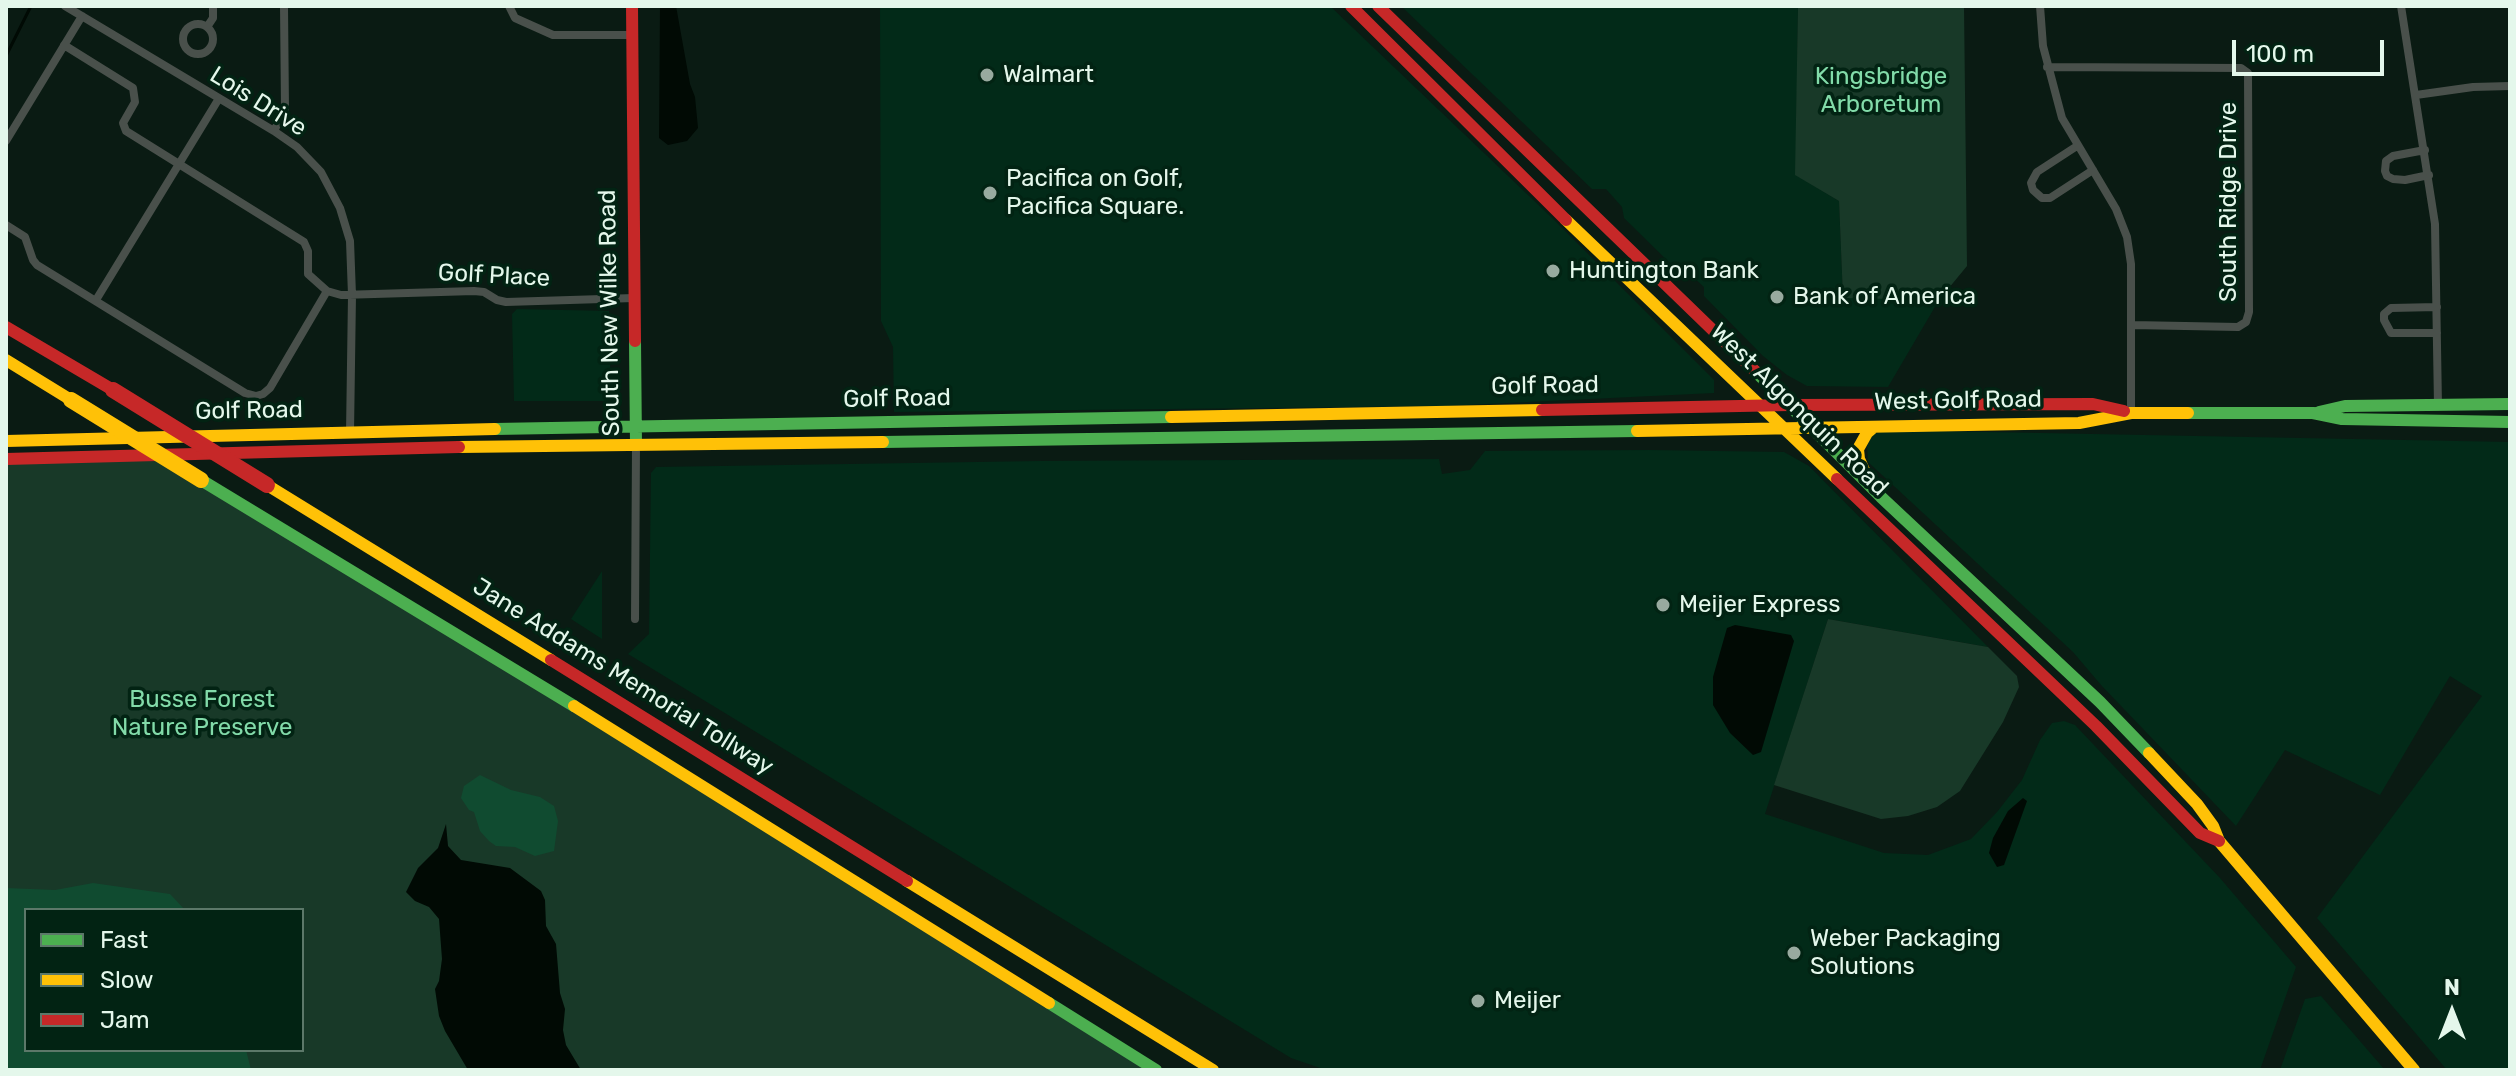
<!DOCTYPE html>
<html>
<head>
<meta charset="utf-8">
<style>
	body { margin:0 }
	#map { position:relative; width:2516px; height:1076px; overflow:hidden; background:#0a1b13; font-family:Rubik,sans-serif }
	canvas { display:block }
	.frame { position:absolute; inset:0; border:8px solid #e4f7eb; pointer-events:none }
	.legend { position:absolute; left:24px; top:908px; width:280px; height:144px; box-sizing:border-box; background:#022313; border:2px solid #5c7869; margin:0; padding:10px 14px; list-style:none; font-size:24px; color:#e4f7eb }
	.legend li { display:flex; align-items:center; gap:16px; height:40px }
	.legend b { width:40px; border:2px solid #5c7869 }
	.north { position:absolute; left:2412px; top:972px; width:80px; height:80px; -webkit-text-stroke:6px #022313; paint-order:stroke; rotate:0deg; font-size:22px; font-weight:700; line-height:32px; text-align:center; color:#e4f7eb }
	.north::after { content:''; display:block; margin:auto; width:28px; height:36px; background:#e4f7eb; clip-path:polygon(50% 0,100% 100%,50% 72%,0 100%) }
	.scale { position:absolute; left:2232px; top:40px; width:152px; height:36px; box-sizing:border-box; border:4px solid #e4f7eb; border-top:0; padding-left:10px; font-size:24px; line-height:28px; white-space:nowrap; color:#e4f7eb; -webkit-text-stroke:6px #022313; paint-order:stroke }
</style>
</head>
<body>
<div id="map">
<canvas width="2516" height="1076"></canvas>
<div class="frame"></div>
<ul class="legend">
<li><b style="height:10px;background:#4caf50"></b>Fast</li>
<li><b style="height:10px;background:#ffc107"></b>Slow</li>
<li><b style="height:10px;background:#c62828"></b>Jam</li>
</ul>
<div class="north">N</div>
<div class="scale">100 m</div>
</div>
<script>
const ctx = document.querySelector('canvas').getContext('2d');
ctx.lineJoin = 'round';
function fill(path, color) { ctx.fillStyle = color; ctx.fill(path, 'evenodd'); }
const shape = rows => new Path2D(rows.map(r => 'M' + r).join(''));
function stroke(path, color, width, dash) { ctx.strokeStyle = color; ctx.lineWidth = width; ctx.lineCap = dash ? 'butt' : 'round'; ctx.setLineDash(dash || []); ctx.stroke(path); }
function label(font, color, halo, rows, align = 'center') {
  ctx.font = font + ' Rubik,sans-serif'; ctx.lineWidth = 7; ctx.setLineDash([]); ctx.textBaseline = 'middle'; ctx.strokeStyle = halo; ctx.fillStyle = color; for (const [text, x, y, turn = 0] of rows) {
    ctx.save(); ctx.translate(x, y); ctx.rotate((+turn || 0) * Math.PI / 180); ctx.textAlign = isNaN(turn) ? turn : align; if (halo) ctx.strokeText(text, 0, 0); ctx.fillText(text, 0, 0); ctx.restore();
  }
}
const built = shape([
	[880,6,1330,6,1550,216,1714,380,1714,393,1446,406,894,412,893,347,881,321],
	[1401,6,1798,6,1796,175,1839,201,1843,297,1939,300,1888,387,1807,386,1787,375,1763,356,1704,296,1704,287,1692,276,1682,275,1624,218,1622,207,1606,189,1592,189],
	[517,309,609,311,611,401,514,401,512,314],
	[1884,430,2510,442,2510,1070,2447,1070,2317,918,2482,696,2450,676,2380,795,2285,750,2236,826,2101,685,2073,652,1868,462,1867,445,1873,434],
	[1649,450,1784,452,1809,466,1988,647,1828,619,1765,814,1884,853,1928,855,1971,839,1997,812,2022,780,2040,740,2052,723,2064,721,2075,725,2220,878,2296,967,2260,1070,1326,1070,1291,1058,628,654,649,634,651,473,656,467,1040,461,1439,459,1442,474,1470,470,1485,451],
	[602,571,602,639,571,619],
	[2321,996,2385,1070,2280,1070,2305,999]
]);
const green = shape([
	[1798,6,1964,6,1967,266,1939,300,1843,298,1839,201,1795,175],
	[161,456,1156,1070,6,1070,6,459],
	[26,910,302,910,302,1050,26,1050],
	[1828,619,1988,647,2017,676,2019,687,2003,722,1960,791,1937,807,1908,816,1881,819,1774,785]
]);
const forest = shape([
	[480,775,511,790,540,797,554,806,558,821,554,851,535,856,515,847,496,846,489,841,480,831,474,812,469,810,461,798,464,786],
	[93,883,170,894,185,910,26,910,26,1050,246,1050,251,1070,6,1070,6,888,55,890]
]);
const water = shape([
	[660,6,676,6,690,84,695,97,698,128,687,141,668,145,659,138],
	[1735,625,1791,635,1794,641,1761,752,1753,755,1730,733,1713,705,1713,677,1727,628],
	[2023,798,2027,801,2004,865,1997,867,1989,853,1993,838,2008,811],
	[446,824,448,846,461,860,510,868,541,891,545,900,546,926,556,944,560,993,565,1009,563,1030,566,1045,581,1070,468,1070,445,1031,439,1016,435,989,439,981,442,959,439,919,429,907,415,901,406,892,418,868,438,848]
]);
const stream = shape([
	[6,56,31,6]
]);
const street = shape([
	[65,6,274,131,297,147,321,172,340,208,350,241,352,295,350,433],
	[509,6,515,18,553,35,632,35],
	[2040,6,2043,46,2062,118,2116,209,2127,237,2131,264,2131,413],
	[2401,6,2435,224,2438,406],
	'183 39a15 15 0 1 1 30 0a15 15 0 1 1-30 0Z',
	[207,27,213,18,213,6],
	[64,45,133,88,135,102,123,123,126,131,304,242,308,251,308,274,327,291,341,295,474,291,484,292,497,300,506,302,634,298],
	[2047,67,2241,68,2248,73,2249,312,2246,322,2238,327,2132,325],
	[2416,95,2473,87,2510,86],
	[274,131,285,109,284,6],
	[6,141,82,16],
	[2077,146,2037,172,2031,183,2033,190,2042,198,2050,198,2093,170],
	[2425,150,2393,156,2386,161,2385,171,2387,176,2393,179,2405,180,2429,175],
	[6,225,25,237,33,260,37,265,245,393,256,396,263,394,270,388,327,291],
	[96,300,218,100],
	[2437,307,2391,308,2384,314,2384,320,2391,333,2437,333],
	[635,619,636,445]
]);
const fast = shape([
	[635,341,636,445],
	[1755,371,1881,497,2100,702,2149,753],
	[2319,412,2345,406,2510,404],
	[2188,413,2313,413,2342,419,2510,422],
	[495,429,1171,417],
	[883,442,1637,431],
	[201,480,574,706],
	[1049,1003,1156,1070]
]);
const slow = shape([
	[1566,220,1837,479],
	[6,360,71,400],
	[1171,417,1542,410],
	[1637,431,2079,423,2131,413,2188,413],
	[6,441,495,429],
	[459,447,883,442],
	[1867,477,1859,459,1858,449,1867,433,1874,427],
	[267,485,551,660],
	[574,706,1049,1003],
	[2149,753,2197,804,2213,826,2219,841,2414,1070],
	[907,881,1213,1070]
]);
const jam = shape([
	[632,6,635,341],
	[1351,6,1566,220],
	[1378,6,1755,371],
	[6,327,113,390],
	[1542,410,1789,405,2093,404,2124,411],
	[6,459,459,447],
	[1837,479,2096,726,2200,833,2219,841],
	[551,660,907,881]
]);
const slowBridge = shape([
	[71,400,201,480]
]);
const jamBridge = shape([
	[113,390,267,485]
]);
const markers = [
	[987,75,8,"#98aa9f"],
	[990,193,8,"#98aa9f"],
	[1553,271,8,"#98aa9f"],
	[1777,297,8,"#98aa9f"],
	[1663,605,8,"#98aa9f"],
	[1794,953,8,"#98aa9f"],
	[1478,1001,8,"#98aa9f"]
];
const poiNames = [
	["Walmart",1003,75],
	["Pacifica on Golf,",1006,179],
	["Pacifica Square.",1006,207],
	["Huntington Bank",1569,271],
	["Bank of America",1793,297],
	["Meijer Express",1679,605],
	["Weber Packaging",1810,939],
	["Solutions",1810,967],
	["Meijer",1494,1001]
];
const parkNames = [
	["Kingsbridge",1881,77],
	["Arboretum",1881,105],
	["Busse Forest",202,700],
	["Nature Preserve",202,728]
];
const streetNames = [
	["Lois Drive",258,102,32],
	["South Ridge Drive",2229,202,-90],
	["Golf Place",494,276,3],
	["South New Wilke Road",610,313,-91],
	["Golf Road",1545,386,-1],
	["Golf Road",897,399,-1],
	["West Golf Road",1958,401,-1],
	["West Algonquin Road",1799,410,44],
	["Golf Road",249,411,-1],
	["Jane Addams Memorial Tollway",623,677,32]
];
fill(built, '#022a18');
fill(green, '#183928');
fill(forest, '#104b30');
fill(water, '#010a04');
stroke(stream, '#010a04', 3);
stroke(street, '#49504b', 8);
stroke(fast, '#4caf50', 12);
stroke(slow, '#ffc107', 12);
stroke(jam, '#c62828', 12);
stroke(slowBridge, '#ffc107', 16);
stroke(jamBridge, '#c62828', 16);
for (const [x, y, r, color] of markers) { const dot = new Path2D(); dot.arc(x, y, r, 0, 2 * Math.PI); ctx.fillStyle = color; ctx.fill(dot); stroke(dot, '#022313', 3); }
label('24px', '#e4f7eb', '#022313', poiNames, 'left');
label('24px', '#82dba9', '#022313', parkNames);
label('24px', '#e4f7eb', '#022313', streetNames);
</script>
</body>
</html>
